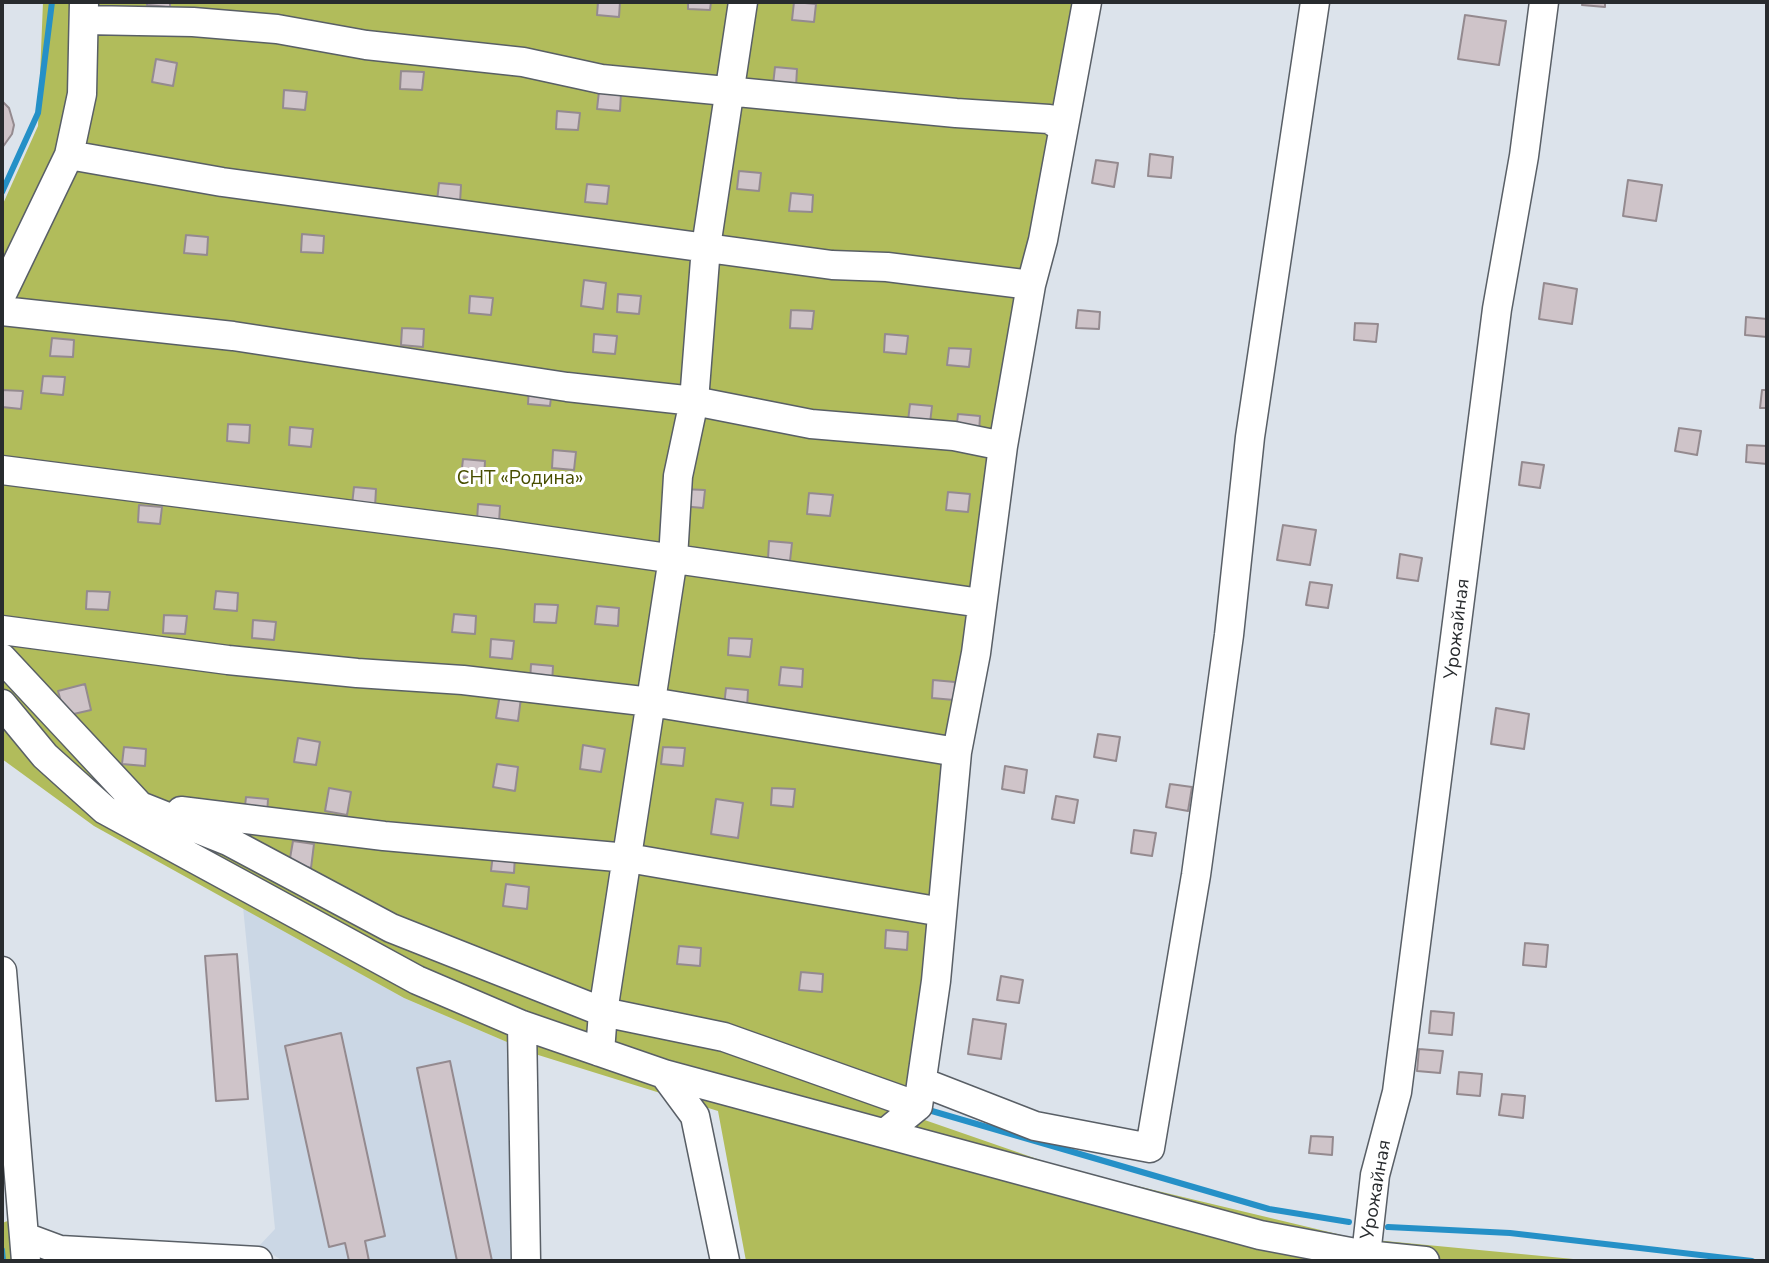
<!DOCTYPE html>
<html>
<head>
<meta charset="utf-8">
<style>
	body { margin:0 }
	#map { position:relative; width:1769px; height:1263px; overflow:hidden; background:#dce3eb; font-family:"Nunito Sans",sans-serif }
	canvas { display:block }
	.frame { position:absolute; inset:0; border:4px solid #282b2e; pointer-events:none }
</style>
</head>
<body>
<div id="map">
<canvas width="1769" height="1263"></canvas>
<div class="frame"></div>
</div>
<script>
const ctx = document.querySelector('canvas').getContext('2d');
ctx.lineJoin = 'round';
function fill(path, color) { ctx.fillStyle = color; ctx.fill(path, 'evenodd'); }
const shape = rows => new Path2D(rows.map(r => 'M' + r).join(''));
function stroke(path, color, width, dash) { ctx.strokeStyle = color; ctx.lineWidth = width; ctx.lineCap = dash ? 'butt' : 'round'; ctx.setLineDash(dash || []); ctx.stroke(path); }
function label(font, color, halo, rows, align = 'center') {
  ctx.font = font + ' "Nunito Sans",sans-serif'; ctx.lineWidth = 6; ctx.setLineDash([]); ctx.textBaseline = 'middle'; ctx.strokeStyle = halo; ctx.fillStyle = color; for (const [text, x, y, turn = 0] of rows) {
    ctx.save(); ctx.translate(x, y); ctx.rotate((+turn || 0) * Math.PI / 180); ctx.textAlign = isNaN(turn) ? turn : align; if (halo) ctx.strokeText(text, 0, 0); ctx.fillText(text, 0, 0); ctx.restore();
  }
}
const built = shape([
	[243,907,404,998,535,1054,530,1261,283,1261,259,1246,275,1229]
]);
const green = shape([
	[43,2,1078,2,916,1117,1066,1169,1354,1238,1594,1261,746,1261,718,1111,535,1054,404,998,94,826,2,759,2,206,38,126],
	[19,1217,18,1261,2,1261,2,1223]
]);
const stream = shape([
	[2,192,38,113,52,2],
	[925,1109,1269,1209,1349,1222],
	[1388,1227,1510,1233,1752,1261],
	[2,1250,3,1261]
]);
const building = shape([
	[147,2,170,2,170,7,147,5,147,2],
	[598,2,620,2,619,17,597,15,598,2],
	[688,2,711,2,710,10,688,9,688,2],
	[794,2,816,4,814,22,792,20,794,2],
	[1583,2,1605,2,1605,7,1582,5,1583,2],
	[1465,15,1506,21,1499,65,1458,59,1465,15],
	[156,59,177,63,173,86,152,82,156,59],
	[775,67,797,69,796,87,773,85,775,67],
	[401,71,424,72,422,90,400,89,401,71],
	[284,90,307,92,305,110,283,108,284,90],
	[599,91,621,93,620,111,597,109,599,91],
	[2,101,9,108,14,125,12,134,2,148,2,101],
	[557,111,580,113,578,130,556,129,557,111],
	[1150,154,1173,157,1171,178,1148,176,1150,154],
	[1096,160,1118,163,1114,187,1092,183,1096,160],
	[739,171,761,173,759,191,737,189,739,171],
	[1628,180,1662,185,1656,221,1623,216,1628,180],
	[439,183,461,185,460,203,437,201,439,183],
	[587,184,609,186,607,204,585,202,587,184],
	[791,193,813,195,812,212,789,211,791,193],
	[302,234,324,236,323,253,301,252,302,234],
	[186,235,208,237,207,255,184,253,186,235],
	[584,280,606,283,603,309,581,306,584,280],
	[1544,283,1577,289,1572,324,1539,319,1544,283],
	[618,294,641,296,639,314,617,312,618,294],
	[470,296,493,298,491,315,469,313,470,296],
	[791,310,814,311,812,329,790,328,791,310],
	[1078,310,1100,312,1099,329,1076,328,1078,310],
	[1746,317,1767,319,1767,337,1745,335,1746,317],
	[1355,323,1378,324,1376,342,1354,340,1355,323],
	[402,328,424,329,423,347,401,345,402,328],
	[594,334,617,336,615,354,593,352,594,334],
	[885,334,908,336,906,354,884,352,885,334],
	[52,338,74,340,73,357,50,356,52,338],
	[949,348,971,349,969,367,947,365,949,348],
	[43,376,65,377,63,395,41,393,43,376],
	[529,387,552,388,550,406,528,404,529,387],
	[2,390,23,391,21,409,2,407,2,390],
	[1762,390,1767,390,1767,408,1760,408,1762,390],
	[910,404,932,406,930,423,908,421,910,404],
	[958,414,980,416,979,434,956,432,958,414],
	[228,424,250,425,249,443,227,441,228,424],
	[290,427,313,429,311,447,289,445,290,427],
	[1679,428,1701,431,1697,455,1675,451,1679,428],
	[1747,445,1767,446,1767,464,1746,462,1747,445],
	[553,450,576,452,574,470,552,468,553,450],
	[463,459,485,461,484,479,461,477,463,459],
	[1522,462,1544,465,1540,488,1519,485,1522,462],
	[354,487,376,489,375,507,352,505,354,487],
	[682,489,705,490,703,508,681,506,682,489],
	[948,492,970,494,968,512,946,510,948,492],
	[809,493,833,495,830,516,807,514,809,493],
	[478,504,500,506,499,523,477,521,478,504],
	[139,505,162,507,160,524,138,522,139,505],
	[1283,525,1316,530,1310,565,1277,560,1283,525],
	[769,541,792,543,790,561,768,559,769,541],
	[1400,554,1422,558,1418,581,1397,578,1400,554],
	[1310,582,1332,585,1328,608,1306,605,1310,582],
	[87,591,110,592,108,610,86,609,87,591],
	[216,591,238,593,237,611,214,609,216,591],
	[535,604,558,605,556,623,534,622,535,604],
	[597,606,619,608,618,626,595,624,597,606],
	[454,614,476,616,475,634,452,632,454,614],
	[164,615,187,616,185,634,163,633,164,615],
	[253,620,276,622,274,640,252,638,253,620],
	[729,638,752,639,750,657,728,655,729,638],
	[491,639,514,641,512,659,490,657,491,639],
	[531,664,553,666,552,684,530,682,531,664],
	[781,667,803,669,802,687,779,685,781,667],
	[933,680,955,682,954,700,932,698,933,680],
	[85,684,91,710,65,716,58,691,85,684],
	[726,688,748,690,747,708,724,706,726,688],
	[500,694,521,698,518,721,496,718,500,694],
	[1496,708,1529,714,1524,749,1491,744,1496,708],
	[1098,734,1120,737,1116,761,1094,757,1098,734],
	[298,738,320,742,316,765,294,762,298,738],
	[583,745,605,749,601,772,580,769,583,745],
	[124,747,146,749,145,766,122,764,124,747],
	[663,747,685,748,683,766,661,764,663,747],
	[497,764,518,767,515,791,493,787,497,764],
	[1005,766,1027,770,1024,793,1002,789,1005,766],
	[1170,784,1192,787,1188,811,1166,807,1170,784],
	[329,788,351,792,347,815,325,811,329,788],
	[772,788,795,789,793,807,771,805,772,788],
	[1056,796,1078,800,1074,823,1052,819,1056,796],
	[246,797,268,799,267,816,244,815,246,797],
	[716,799,743,803,738,838,711,834,716,799],
	[1134,830,1156,833,1152,856,1131,853,1134,830],
	[293,841,314,844,311,868,289,864,293,841],
	[493,854,515,856,514,873,491,871,493,854],
	[506,884,529,887,527,909,503,906,506,884],
	[886,930,908,932,907,950,885,948,886,930],
	[1525,943,1548,945,1546,967,1523,965,1525,943],
	[679,946,701,948,700,966,677,964,679,946],
	[237,954,248,1099,216,1101,205,956,237,954],
	[801,972,823,974,822,992,799,990,801,972],
	[1001,976,1023,980,1019,1003,997,1000,1001,976],
	[1431,1011,1454,1013,1452,1035,1429,1033,1431,1011],
	[973,1019,1006,1024,1001,1059,968,1054,973,1019],
	[341,1033,385,1236,365,1241,369,1261,349,1261,345,1243,329,1247,285,1046,341,1033],
	[1419,1049,1443,1051,1440,1073,1417,1071,1419,1049],
	[450,1061,492,1261,457,1261,417,1068,450,1061],
	[1459,1072,1482,1074,1480,1096,1457,1094,1459,1072],
	[1502,1094,1525,1096,1523,1118,1499,1115,1502,1094],
	[1311,1136,1333,1137,1332,1155,1309,1153,1311,1136]
]);
const minor = shape([
	[84,20,193,22,277,29,366,45,523,62,601,79,956,113,1049,119,1062,127],
	[69,155,222,182,832,265,887,267,1031,285],
	[2,294,69,155,82,94,84,2],
	[2,311,233,336,567,387,694,401,811,424,954,436,1003,446],
	[2,470,501,534,981,603],
	[2,630,228,660,357,673,463,680,651,702,957,752],
	[2,658,140,806,228,841,391,928,603,1012,724,1037,918,1106],
	[2,704,45,756,105,810,417,980,522,1025,664,1074,695,1116,725,1261],
	[181,811,384,836,628,858,942,912],
	[2,971,26,1261],
	[522,1025,526,1261],
	[600,1052,603,1012,673,558,678,476,694,401,706,247,743,2],
	[664,1074,1260,1235,1366,1255,1425,1261],
	[922,1082,1035,1126,1150,1148,1196,875,1229,635,1250,437,1315,2],
	[885,1133,918,1106,936,981,957,752,976,653,1003,446,1031,285,1043,240,1087,2],
	[25,1237,60,1250,258,1261],
	[1366,1255,1375,1175,1397,1092,1497,309,1524,156,1544,2]
]);
const parkNames = [
	["СНТ «Родина»",520,479]
];
const streetNames = [
	["Урожайная",1458,629,-83],
	["Урожайная",1377,1190,-80]
];
fill(built, '#cbd7e5');
fill(green, '#b1bc5b');
stroke(stream, '#2590c7', 6);
fill(building, '#cfc4c9');
stroke(building, '#948a8f', 2);
stroke(minor, '#595f66', 31);
stroke(minor, '#fff', 28);
label('19px', '#484e00', '#fff', parkNames);
label('19px', '#282b2e', '#fff', streetNames);
</script>
</body>
</html>
